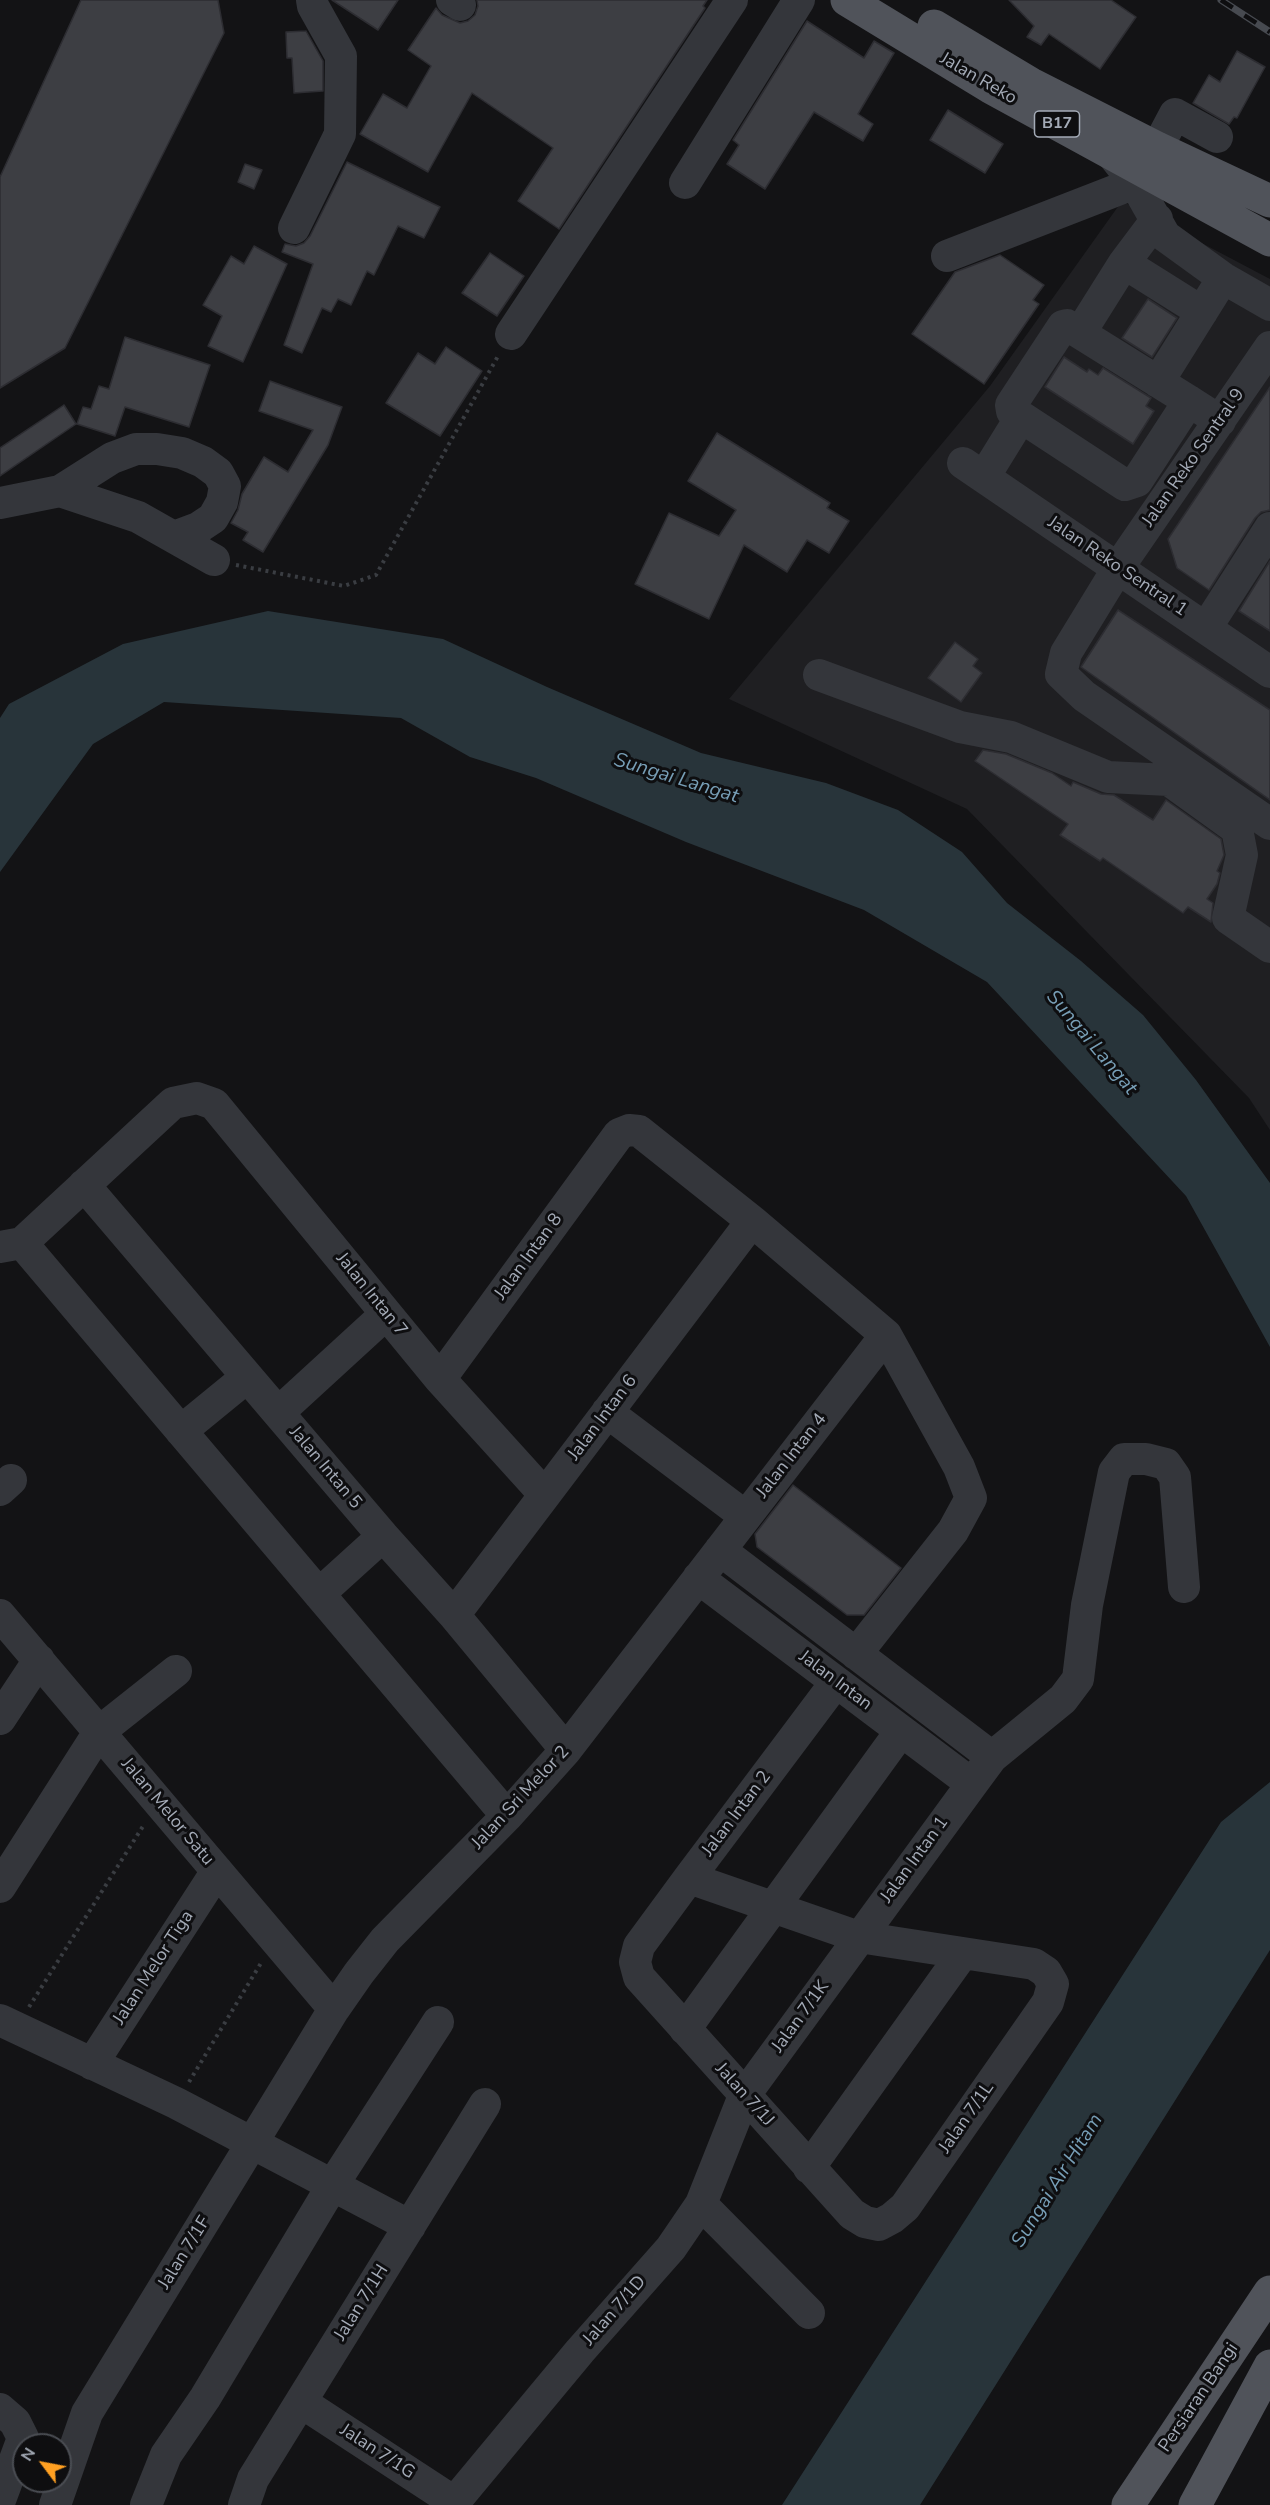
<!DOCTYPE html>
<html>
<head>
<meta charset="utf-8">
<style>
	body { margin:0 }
	#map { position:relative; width:1270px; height:2505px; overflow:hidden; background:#131315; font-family:"Nunito Sans",sans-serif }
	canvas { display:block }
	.north { position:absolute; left:12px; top:2433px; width:60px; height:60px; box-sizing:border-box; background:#0e0e10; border:2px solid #4a4d53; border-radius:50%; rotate:302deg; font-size:16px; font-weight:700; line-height:24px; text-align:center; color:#a4abb7 }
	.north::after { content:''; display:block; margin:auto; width:21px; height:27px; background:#ffa022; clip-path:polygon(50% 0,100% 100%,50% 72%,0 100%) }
</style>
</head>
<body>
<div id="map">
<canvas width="1270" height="2505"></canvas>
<div class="north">N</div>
</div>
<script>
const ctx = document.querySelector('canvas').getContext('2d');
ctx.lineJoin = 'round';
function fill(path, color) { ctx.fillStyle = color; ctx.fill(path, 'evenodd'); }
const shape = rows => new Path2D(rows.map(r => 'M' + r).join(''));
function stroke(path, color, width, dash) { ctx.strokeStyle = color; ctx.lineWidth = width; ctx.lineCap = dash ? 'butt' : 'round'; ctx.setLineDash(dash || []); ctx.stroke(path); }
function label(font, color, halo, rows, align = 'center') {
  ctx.font = font + ' "Nunito Sans",sans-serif'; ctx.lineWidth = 6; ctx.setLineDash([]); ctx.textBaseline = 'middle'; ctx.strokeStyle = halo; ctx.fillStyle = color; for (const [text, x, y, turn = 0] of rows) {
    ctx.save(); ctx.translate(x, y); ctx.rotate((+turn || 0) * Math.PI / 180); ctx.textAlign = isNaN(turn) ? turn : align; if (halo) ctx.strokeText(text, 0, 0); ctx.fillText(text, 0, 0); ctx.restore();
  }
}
const built = shape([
	[1122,201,1270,279,1270,1130,1249,1098,967,809,729,699,990,386]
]);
const water = shape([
	[268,611,443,639,547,687,701,753,826,783,898,810,962,852,1007,903,1081,961,1143,1015,1196,1080,1270,1183,1270,1347,1186,1196,987,982,864,910,686,842,536,778,470,757,401,718,164,702,93,744,0,872,0,718,9,704,123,644],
	[1270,1782,1270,1950,920,2505,782,2505,1221,1822]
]);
const building = shape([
	[81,0,218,0,224,33,65,348,0,388,0,177,81,0],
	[332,0,398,0,378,30,332,0],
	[477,0,707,0,703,6,705,8,559,229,518,201,553,148,472,93,428,172,360,134,383,94,407,108,431,66,408,50,436,8,442,15,460,23,468,21,475,15,478,6,477,0],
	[1009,0,1111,0,1136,17,1100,69,1049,34,1041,45,1027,37,1034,26,1009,0],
	[807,21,864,58,874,41,894,53,858,114,873,124,863,141,814,112,765,189,727,164,739,145,733,140,807,21],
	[306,31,323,61,323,91,294,93,292,58,287,58,286,32,306,31],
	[1237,51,1265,67,1237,118,1234,117,1229,124,1193,103,1209,75,1220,82,1237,51],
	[948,110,1003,144,985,173,930,140,948,110],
	[347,162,440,207,424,238,398,226,374,275,367,271,351,305,338,299,331,312,322,308,302,353,284,345,313,264,282,252,285,244,296,246,304,243,310,236,347,162],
	[245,164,262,170,254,189,238,182,245,164],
	[254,246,287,264,243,362,208,346,222,316,203,305,231,256,244,264,254,246],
	[490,253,524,276,497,316,462,293,490,253],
	[1000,255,1044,285,1033,300,1039,304,984,384,912,334,955,272,1000,255],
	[1148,299,1177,318,1152,357,1122,338,1148,299],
	[125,337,210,365,189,427,125,407,115,436,77,424,83,407,91,409,99,386,109,389,125,337],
	[446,347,482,371,440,436,386,403,418,353,435,364,446,347],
	[1064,357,1087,372,1089,369,1098,375,1103,368,1151,398,1146,406,1154,411,1133,444,1045,387,1064,357],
	[270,381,342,407,328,445,263,552,243,540,248,532,231,523,238,510,242,494,264,457,288,472,313,430,259,411,270,381],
	[1270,387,1270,510,1261,512,1255,518,1209,590,1177,568,1168,539,1270,387],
	[64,405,76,424,0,476,0,448,64,405],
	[717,433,830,503,827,508,849,521,829,553,807,540,787,572,744,545,709,619,635,584,669,513,719,536,736,510,688,481,717,433],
	[1270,561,1270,631,1239,611,1270,561],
	[1118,610,1270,710,1270,800,1081,667,1118,610],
	[955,642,978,659,973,666,982,673,961,702,928,678,955,642],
	[983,750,1006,754,1052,773,1071,786,1073,782,1101,794,1114,795,1153,820,1166,800,1221,839,1224,855,1217,871,1220,873,1217,884,1207,899,1213,903,1211,922,1188,907,1183,913,1103,858,1100,861,1060,835,1068,824,975,761,983,750],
	[793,1485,901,1568,864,1615,847,1615,757,1547,755,1534,793,1485]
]);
const path = shape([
	[236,565,344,586,376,575,498,356],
	[29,2007,145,1823],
	[189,2082,261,1963]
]);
const minor = shape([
	[452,0,460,5],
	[1157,148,1175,114,1217,137],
	[1112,154,1135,183,1165,236,1223,278,1270,305],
	[685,183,799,0],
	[294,228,340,134,341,56,313,6,312,0],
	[947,256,1135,183],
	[1124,263,1202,312],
	[1080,333,1124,263,1157,219],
	[511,334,732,0],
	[1270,347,1118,568,1066,653,1061,674,1084,696,1270,824],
	[1158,382,1223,278],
	[1189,401,1137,481,1125,485,1012,411,1011,405,1063,326,1067,325,1189,401,1220,421],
	[963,463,1270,672],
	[984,477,1021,417],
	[60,491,138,517,214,560],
	[0,503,60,491,112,458,136,449,157,449,182,453,203,462,218,473,225,486,222,502,213,518,198,528,174,537],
	[1206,628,1270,528],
	[819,675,960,727,1011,737,1108,777,1169,780,1237,829,1242,855,1228,918,1270,947],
	[84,1185,383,1536,454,1615,566,1750],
	[22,1243,173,1103,197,1098,214,1104,440,1379,545,1495],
	[0,1247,22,1243,507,1816],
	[440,1379,619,1134,629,1130,639,1131,752,1221,886,1335,959,1467,971,1498,953,1531,856,1654],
	[607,1412,745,1516],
	[278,1413,386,1314],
	[181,1431,247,1377],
	[0,1490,11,1480],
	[720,1550,992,1757],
	[698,1578,972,1784],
	[319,1594,383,1536],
	[0,1615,334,2009],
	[454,1615,752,1221],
	[0,1719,39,1660],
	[689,1878,859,1937,1034,1964,1046,1972,1053,1984,1048,2002,905,2207,892,2218,879,2225,865,2222,852,2214,639,1977,635,1962,639,1946,689,1878,836,1682],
	[0,1887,99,1732,176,1671],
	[0,2020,176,2103,410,2226],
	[685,2029,901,1731],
	[92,2064,217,1871],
	[809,2168,963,1953],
	[701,2204,809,2313],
	[301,2402,454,2502],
	[0,2409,15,2422,23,2438,0,2500],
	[55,2505,87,2413,334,2009,359,1973,385,1940,507,1816,566,1750,886,1335],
	[146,2505,166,2455,205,2398,332,2186,438,2022],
	[244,2505,253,2479,485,2104],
	[452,2505,580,2351,671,2248,701,2204,744,2096,972,1784,992,1757,1063,1699,1078,1679,1087,1605,1114,1472,1124,1459,1146,1459,1166,1464,1175,1477,1184,1587]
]);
const major = shape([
	[847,0,990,87,1270,240],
	[934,26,1031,84,1157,148,1270,201],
	[1128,2505,1270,2292],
	[1195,2505,1270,2366]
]);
const rail = shape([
	[1221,0,1270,32]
]);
const shields = [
	[1057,124,45]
];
const shieldNames = [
	["B17",1057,124]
];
const streetNames = [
	["Jalan Reko",978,79,30],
	["Jalan Reko Sentral 9",1194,458,-55],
	["Jalan Reko Sentral 1",1117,567,34],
	["Jalan Intan 8",529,1257,-54],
	["Jalan Intan 7",371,1295,51],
	["Jalan Intan 6",603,1418,-53],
	["Jalan Intan 4",792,1456,-52],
	["Jalan Intan 5",325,1468,50],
	["Jalan Intan",835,1681,37],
	["Jalan Sri Melor 2",521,1798,-47],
	["Jalan Melor Satu",167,1812,50],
	["Jalan Intan 2",737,1814,-53],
	["Jalan Intan 1",915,1860,-54],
	["Jalan Melor Tiga",154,1968,-57],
	["Jalan 7/1K",801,2017,-54],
	["Jalan 7/1J",744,2095,48],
	["Jalan 7/1L",967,2118,-55],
	["Jalan 7/1F",185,2253,-58],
	["Jalan 7/1H",362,2303,-58],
	["Jalan 7/1D",615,2311,-49],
	["Persiaran Bangi",1199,2398,-56],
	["Jalan 7/1G",377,2452,33]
];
const waterNames = [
	["Sungai Langat",676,779,17],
	["Sungai Langat",1091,1043,50],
	["Sungai Air Hitam",1058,2181,-58]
];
fill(built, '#1f1f22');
fill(water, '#28343a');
fill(building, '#3d3e43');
stroke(building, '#2d2d32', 1.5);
stroke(path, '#3a3d42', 4, [3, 4.5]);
stroke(minor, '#34363b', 32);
stroke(major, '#50535a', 33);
stroke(rail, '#474a50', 7);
stroke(rail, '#0e0e10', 4.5, [14]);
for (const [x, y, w] of shields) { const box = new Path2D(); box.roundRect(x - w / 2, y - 13, w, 26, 4.5); ctx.fillStyle = '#0e0e10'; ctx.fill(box); stroke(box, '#a4abb7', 1.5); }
label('bold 16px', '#a4abb7', null, shieldNames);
label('18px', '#a4abb7', '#0e0e10', streetNames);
label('italic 20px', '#779eb6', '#0e0e10', waterNames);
</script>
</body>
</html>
